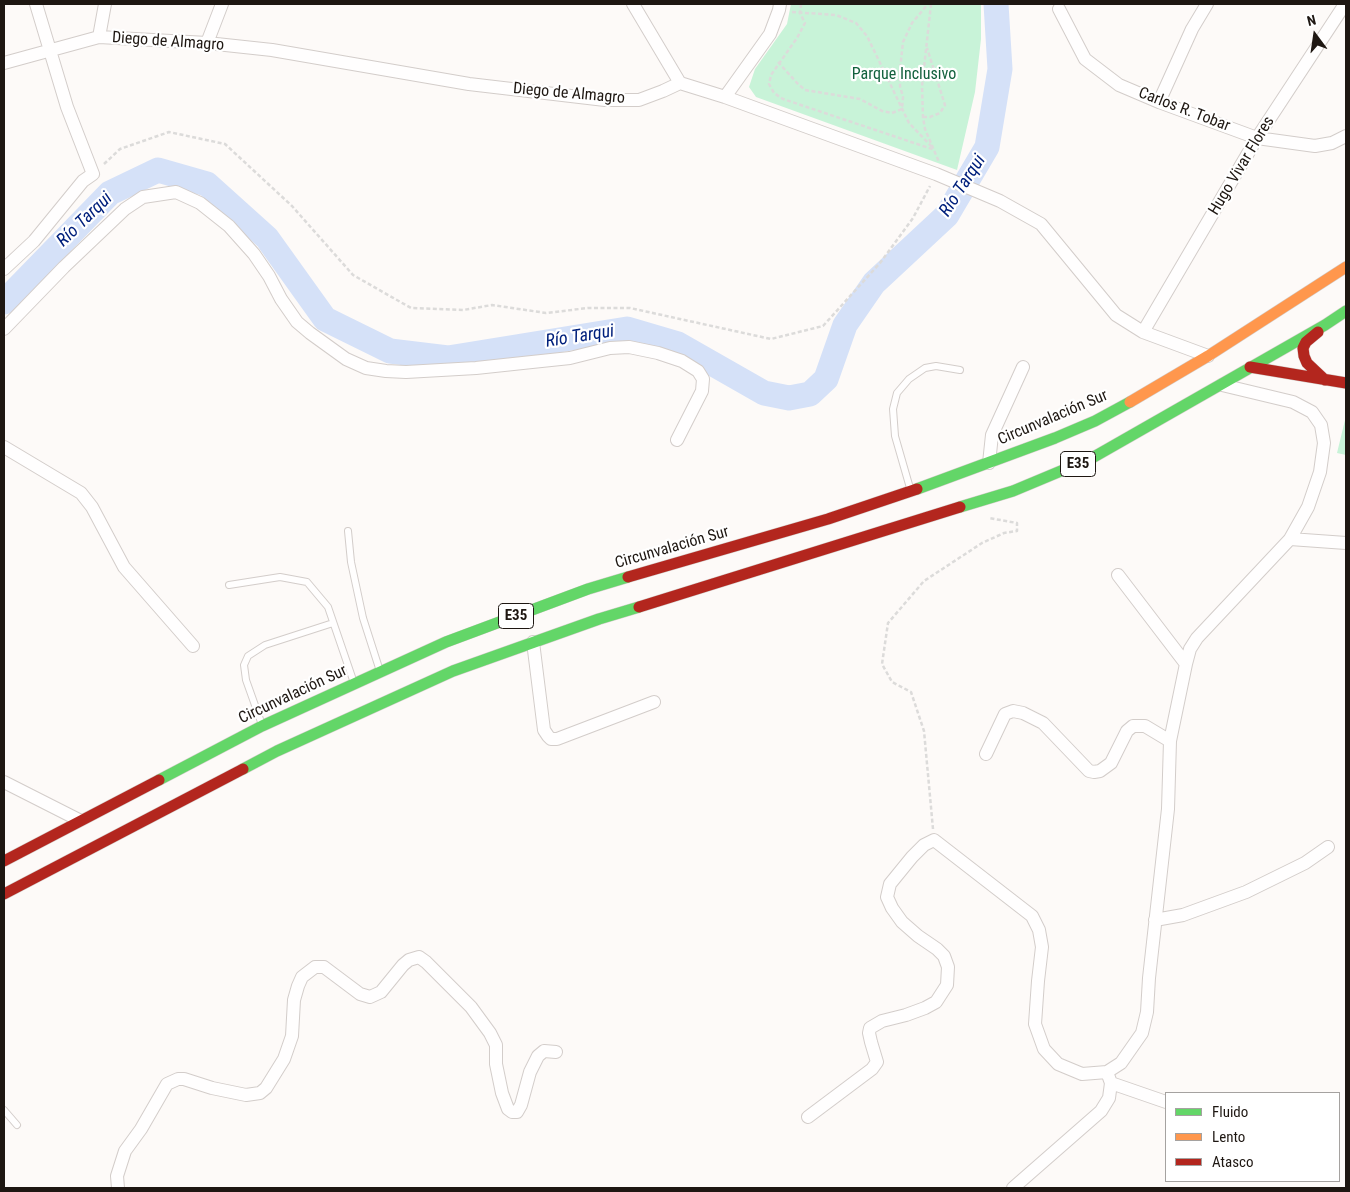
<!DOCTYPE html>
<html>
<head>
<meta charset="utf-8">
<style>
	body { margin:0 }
	#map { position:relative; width:1350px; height:1192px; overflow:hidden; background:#fdfaf8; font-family:"Roboto Condensed",sans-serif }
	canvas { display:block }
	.frame { position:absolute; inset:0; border:5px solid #1e1712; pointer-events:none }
	.legend { position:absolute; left:1165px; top:1092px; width:175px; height:90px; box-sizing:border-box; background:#fff; border:1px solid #a5a2a0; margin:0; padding:6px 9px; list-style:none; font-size:15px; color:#1e1712 }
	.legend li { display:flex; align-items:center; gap:10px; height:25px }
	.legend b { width:25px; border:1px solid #a5a2a0 }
	.north { position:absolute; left:1290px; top:10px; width:50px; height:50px; -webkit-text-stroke:4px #fff; paint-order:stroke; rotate:346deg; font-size:14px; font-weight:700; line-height:20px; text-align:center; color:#1e1712 }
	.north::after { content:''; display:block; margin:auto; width:18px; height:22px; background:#1e1712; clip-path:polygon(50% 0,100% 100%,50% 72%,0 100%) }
</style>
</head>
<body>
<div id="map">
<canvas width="1350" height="1192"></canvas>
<div class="frame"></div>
<ul class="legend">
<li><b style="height:6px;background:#63d668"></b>Fluido</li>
<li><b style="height:6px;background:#ff974d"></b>Lento</li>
<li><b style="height:6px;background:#b3261e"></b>Atasco</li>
</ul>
<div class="north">N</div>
</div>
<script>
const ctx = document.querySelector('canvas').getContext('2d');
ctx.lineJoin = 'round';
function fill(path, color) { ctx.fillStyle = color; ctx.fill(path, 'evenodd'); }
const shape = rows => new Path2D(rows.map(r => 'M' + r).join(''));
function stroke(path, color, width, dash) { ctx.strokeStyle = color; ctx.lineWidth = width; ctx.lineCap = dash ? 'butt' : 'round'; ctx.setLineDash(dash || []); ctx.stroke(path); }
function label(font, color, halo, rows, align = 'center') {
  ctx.font = font + ' "Roboto Condensed",sans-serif'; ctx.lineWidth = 4.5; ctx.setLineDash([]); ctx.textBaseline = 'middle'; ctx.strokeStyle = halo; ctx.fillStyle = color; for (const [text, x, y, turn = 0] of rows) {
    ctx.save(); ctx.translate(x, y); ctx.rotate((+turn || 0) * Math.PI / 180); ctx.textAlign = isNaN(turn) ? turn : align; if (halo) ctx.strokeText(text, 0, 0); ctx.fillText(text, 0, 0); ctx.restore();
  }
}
const green = shape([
	[791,4,981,4,981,39,975,92,957,170,756,97,749,87,755,69,787,24],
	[1345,420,1346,421,1346,455,1337,453]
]);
const river = shape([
	[4,302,110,193,158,170,207,184,267,238,325,319,390,351,448,358,627,329,678,344,764,393,789,398,810,394,826,379,845,325,874,283,947,215,987,147,1000,69,996,4]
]);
const path = shape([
	[801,4,800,13,805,23,797,38,771,75,769,84,774,93,783,99,935,150],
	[931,4,922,86,923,117,925,129,939,162],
	[792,12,836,15,856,23,867,36,909,123,932,147],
	[778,62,797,83,805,90,860,99,882,111,892,113,902,109,903,97,900,86,900,70,903,42,912,23,928,4],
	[923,117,930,117,940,113,945,105,927,48],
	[104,164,120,149,169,132,225,144,292,206,353,275,411,308,463,310,492,305,546,313,588,308,630,308,771,339,823,326,880,263,913,218,930,186],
	[933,829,924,731,911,692,892,682,882,664,888,623,924,581,982,543,1004,533,1017,531,1017,523,989,518]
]);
const lane = shape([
	[910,488,895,436,893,409,897,393,909,379,925,368,936,366,960,370],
	[348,531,351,562,363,618,379,668],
	[229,585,280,577,307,582,328,607,353,680],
	[261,722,246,680,244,665,248,656,265,645,333,623],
	[4,1110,17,1125]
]);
const street = shape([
	[633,4,680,83],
	[1059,9,1085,59,1119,85,1159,102,1257,138,1315,146,1332,143,1346,136],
	[99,37,105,4],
	[207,43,222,4],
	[4,63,99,37,207,43,272,50,469,84,605,100,639,100,663,91,680,83,725,97,936,174,1000,201,1041,224,1116,315,1143,332,1208,356],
	[725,97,770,34,779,10,780,4],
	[1159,102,1192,29,1207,4],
	[4,269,34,241,83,181,93,174,67,107,36,4],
	[4,329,64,267,125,209,143,197,176,192,200,203,229,226,254,254,269,276,281,299,297,322,310,333,346,359,366,368,386,371,406,372,476,368,532,362,570,358,610,348,629,347,658,353,682,361,698,371,703,379,702,391,677,440],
	[1143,332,1257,138,1345,4],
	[4,447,81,493,92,507,124,567,193,646],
	[989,463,992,435,1023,367],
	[1290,539,1346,543],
	[1118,575,1186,664],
	[533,642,544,730,548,736,551,739,557,739,654,702],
	[986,754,1005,714,1013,711,1023,713,1043,723,1089,771,1094,772,1100,771,1111,763,1127,731,1133,726,1145,726,1170,741],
	[4,782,79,820],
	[1155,920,1183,915,1246,892,1305,863,1328,847],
	[1111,1083,1166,1102],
	[808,1117,872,1069,877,1062,871,1042,869,1033,870,1028,882,1021,906,1015,925,1008,936,1002,947,985,948,967,944,956,937,949,918,936,902,922,892,908,887,897,890,884,912,857,924,845,934,840,1032,916,1039,930,1042,947,1038,981,1035,1024,1044,1049,1058,1064,1082,1074,1107,1072,1121,1063,1142,1033,1147,1012,1149,978,1168,809,1170,741,1186,664,1190,649,1197,638,1290,539,1308,507,1320,472,1324,443,1321,425,1312,412,1293,402,1222,385],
	[118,1188,117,1176,125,1151,141,1129,167,1084,178,1079,184,1079,212,1088,246,1095,260,1093,266,1088,284,1059,292,1036,294,1000,298,986,302,977,315,967,324,967,360,994,370,997,381,992,403,965,409,960,419,957,426,962,471,1007,490,1033,496,1045,496,1064,502,1093,508,1109,512,1112,517,1112,521,1105,530,1072,538,1056,544,1051,556,1052],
	[1013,1188,1101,1111,1109,1098,1111,1083,1107,1072]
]);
const fast = shape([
	[917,489,1055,438,1095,421,1130,402],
	[960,507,1013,491,1092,458,1325,325,1346,311],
	[243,769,277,751,453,671,599,619,639,607],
	[159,780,262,726,446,642,588,589,628,577]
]);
const slow = shape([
	[1130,402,1208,356,1346,267]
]);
const jam = shape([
	[1318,332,1306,342,1303,348,1304,356,1307,363,1325,380],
	[1250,367,1346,383],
	[628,577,828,519,917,489],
	[639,607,960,507],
	[4,861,159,780],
	[4,894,243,769]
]);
const shields = [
	[1078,464,35],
	[516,616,35]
];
const shieldNames = [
	["E35",1078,464],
	["E35",516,616]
];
const streetNames = [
	["Diego de Almagro",168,42,4],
	["Diego de Almagro",569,94,5],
	["Carlos R. Tobar",1184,110,21],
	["Hugo Vivar Flores",1242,166,-59],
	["Circunvalación Sur",1053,418,-23],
	["Circunvalación Sur",672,548,-16],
	["Circunvalación Sur",293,695,-25]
];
const parkNames = [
	["Parque Inclusivo",904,75]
];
const waterNames = [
	["Río Tarqui",963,186,-57],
	["Río Tarqui",85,220,-44],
	["Río Tarqui",580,337,-9]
];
fill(green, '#c8f3d8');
stroke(river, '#d5e1f8', 25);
stroke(lane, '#d3cdca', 8);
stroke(street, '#d3cdca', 14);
stroke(fast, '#d3cdca', 12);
stroke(slow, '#d3cdca', 12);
stroke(jam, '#d3cdca', 12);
stroke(path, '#dcdbda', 2.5, [4, 2.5]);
stroke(lane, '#fffefe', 6);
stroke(street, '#fffefe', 12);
stroke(fast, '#63d668', 11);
stroke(slow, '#ff974d', 11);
stroke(jam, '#b3261e', 11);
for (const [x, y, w] of shields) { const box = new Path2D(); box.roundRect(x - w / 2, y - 12.5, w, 25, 4); ctx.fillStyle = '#fff'; ctx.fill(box); stroke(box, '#1e1712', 1); }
label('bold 15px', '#1e1712', null, shieldNames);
label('16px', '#1e1712', '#fff', streetNames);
label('16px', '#12613d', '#fff', parkNames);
label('italic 18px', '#00207c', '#fff', waterNames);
</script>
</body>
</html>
